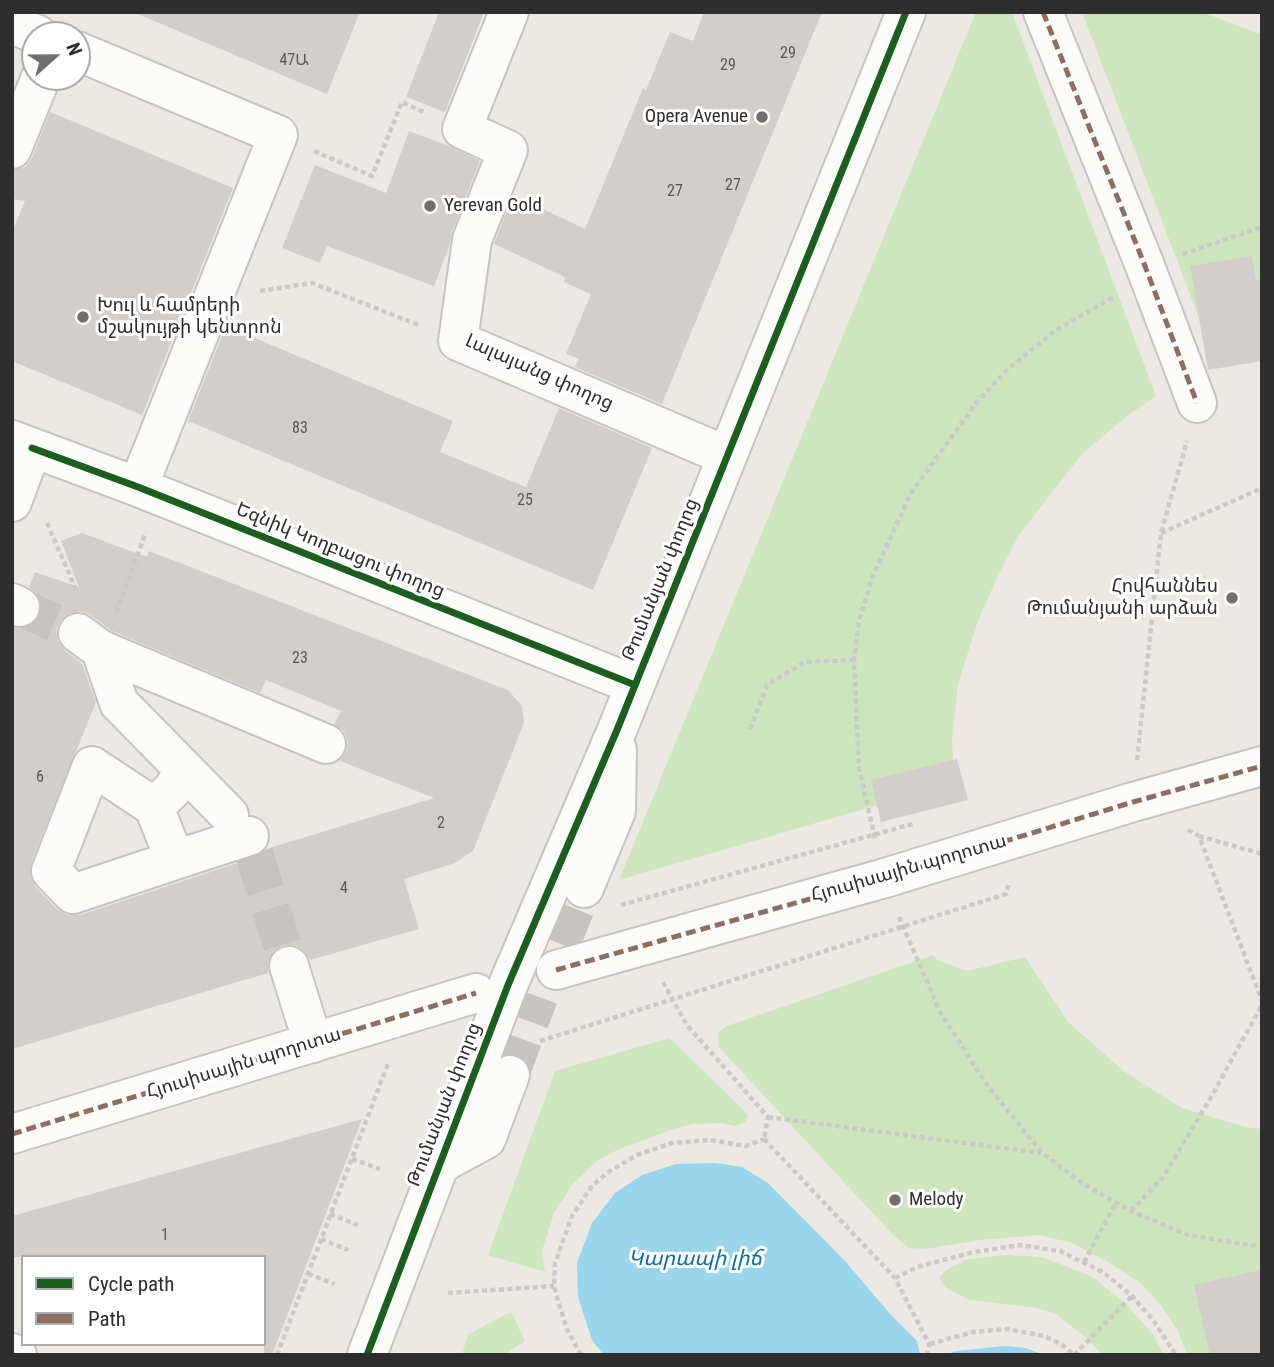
<!DOCTYPE html>
<html>
<head>
<meta charset="utf-8">
<style>
	body { margin:0 }
	#map { position:relative; width:1274px; height:1367px; overflow:hidden; background:#ece8e4; font-family:"Roboto Condensed",sans-serif }
	canvas { display:block }
	.frame { position:absolute; inset:0; border:14px solid #2e2e2e; pointer-events:none }
	.legend { position:absolute; left:21px; top:1255px; width:245px; height:91px; box-sizing:border-box; background:#fff; border:2px solid #ababab; margin:0; padding:9px 12px; list-style:none; font-size:21px; color:#2e2e2e }
	.legend li { display:flex; align-items:center; gap:14px; height:35px }
	.legend b { width:35px; border:2px solid #ababab }
	.north { position:absolute; left:21px; top:21px; width:70px; height:70px; box-sizing:border-box; background:#fff; border:2px solid #ababab; border-radius:50%; rotate:69deg; font-size:19px; font-weight:700; line-height:28px; text-align:center; color:#2e2e2e }
	.north::after { content:''; display:block; margin:auto; width:24px; height:32px; background:#706f6e; clip-path:polygon(50% 0,100% 100%,50% 72%,0 100%) }
</style>
</head>
<body>
<div id="map">
<canvas width="1274" height="1367"></canvas>
<div class="frame"></div>
<ul class="legend">
<li><b style="height:9px;background:#1b5e20"></b>Cycle path</li>
<li><b style="height:9px;background:#8d6e63"></b>Path</li>
</ul>
<div class="north">N</div>
</div>
<script>
const ctx = document.querySelector('canvas').getContext('2d');
ctx.lineJoin = 'round';
function fill(path, color) { ctx.fillStyle = color; ctx.fill(path, 'evenodd'); }
const shape = rows => new Path2D(rows.map(r => 'M' + r).join(''));
function stroke(path, color, width, dash) { ctx.strokeStyle = color; ctx.lineWidth = width; ctx.lineCap = dash ? 'butt' : 'round'; ctx.setLineDash(dash || []); ctx.stroke(path); }
function label(font, color, halo, rows, align = 'center') {
  ctx.font = font + ' "Roboto Condensed","Noto Sans Armenian",sans-serif'; ctx.lineWidth = 6; ctx.setLineDash([]); ctx.textBaseline = 'middle'; ctx.strokeStyle = halo; ctx.fillStyle = color; for (const [text, x, y, turn = 0] of rows) {
    ctx.save(); ctx.translate(x, y); ctx.rotate((+turn || 0) * Math.PI / 180); ctx.textAlign = isNaN(turn) ? turn : align; if (halo) ctx.strokeText(text, 0, 0); ctx.fillText(text, 0, 0); ctx.restore();
  }
}
const green = shape([
	[976,12,1012,12,1156,396,1127,416,1081,455,1019,535,1001,569,978,621,958,684,952,739,954,783,619,880],
	[1082,12,1202,12,1262,35,1262,352,1217,365],
	[933,955,936,959,967,971,1025,957,1069,1023,1125,1072,1182,1108,1245,1127,1262,1129,1262,1355,1187,1355,1178,1331,1161,1305,1140,1283,1108,1262,1072,1243,1040,1235,981,1240,925,1249,909,1248,893,1235,718,1046,718,1033,727,1026],
	[670,1038,748,1115,745,1122,736,1126,721,1123,692,1124,668,1131,619,1149,597,1161,572,1185,554,1213,542,1251,545,1272,488,1255,555,1071],
	[1007,1255,1042,1257,1093,1277,1125,1303,1152,1333,1164,1355,1102,1355,1089,1340,1056,1314,1037,1308,969,1300,947,1289,939,1278,946,1270,968,1259],
	[511,1312,525,1341,504,1355,462,1355,468,1334]
]);
const water = shape([
	[716,1163,742,1167,768,1183,845,1261,891,1315,917,1341,920,1355,604,1355,592,1340,578,1297,577,1263,592,1223,615,1193,642,1175,676,1164],
	[1004,1346,1026,1348,1044,1355,946,1355,956,1351]
]);
const building = shape([
	[133,12,360,12,327,94],
	[439,12,484,12,445,112,406,97],
	[704,12,822,12,662,404,575,367,579,359,566,354,591,294,564,282,565,277,494,244,513,195,585,229,643,88,646,90,670,32,693,41],
	[50,112,233,188,142,415,12,361,12,232,25,201,12,199,12,170,25,167,32,158],
	[409,131,449,146,480,161,452,232,449,247,434,286,327,246,320,263,282,248,315,165,386,193],
	[1252,256,1256,280,1262,279,1262,361,1208,370,1190,266],
	[226,326,453,421,440,452,526,487,559,408,652,448,593,590,188,421],
	[82,533,147,557,149,551,508,690,522,706,524,723,473,851,455,863,404,879,419,929,310,960,303,950,294,945,283,945,273,952,268,962,268,973,12,1049,12,627,22,629,31,626,40,616,42,606,39,596,29,587,35,572,79,587,61,541],
	[80,611,91,615,112,631,260,693,266,680,341,711,334,724,344,731,348,742,346,752,340,761,434,798,266,849,256,857,80,915,67,915,57,909,35,886,30,875,31,863,96,702,82,664,65,651,58,641,56,630,61,620,70,613],
	[957,759,968,800,881,822,871,780],
	[362,1119,272,1355,264,1355,264,1257,12,1257,12,1216],
	[1262,1270,1262,1355,1210,1355,1194,1285]
]);
const minorTunnel = shape([
	[20,607,78,633],
	[254,854,289,966],
	[561,944,584,888],
	[510,1075,539,997]
]);
const path = shape([
	[314,151,372,176,402,102,426,113],
	[1183,254,1262,227],
	[260,291,312,283,421,326],
	[47,523,77,592],
	[1161,533,1262,488],
	[116,612,146,532],
	[750,729,767,685,805,662,854,660],
	[1137,760,1161,533,1187,441],
	[1188,830,1199,836,1262,1001],
	[1199,836,1262,854],
	[875,838,859,768,854,660,859,621,872,578,911,493,977,402,1008,369,1056,330,1115,296],
	[621,905,916,823],
	[899,917,940,1012,987,1085,1042,1153,1082,1183,1131,1211,1188,1235,1262,1247],
	[663,982,686,1024,768,1117,764,1139],
	[540,1041,1006,894,1009,883],
	[768,1117,1041,1153],
	[764,1139,895,1278,929,1344,927,1355],
	[352,1159,380,1169],
	[1131,1211,1163,1177,1210,1099,1262,1005],
	[330,1214,358,1225],
	[321,1239,348,1250],
	[1084,1262,1116,1203],
	[308,1274,335,1284],
	[895,1278,917,1267,974,1252,1020,1245,1060,1251,1103,1272,1132,1296,1153,1320,1176,1355],
	[448,1293,554,1286],
	[930,1344,973,1332,1007,1329,1044,1336,1061,1344,1074,1355],
	[277,1355,389,1061],
	[581,1355,567,1329,558,1301,554,1286,555,1263,572,1216,592,1186,607,1173,637,1155,672,1143,710,1140,746,1146,764,1139],
	[1074,1355,1132,1296]
]);
const minor = shape([
	[509,12,462,129,508,150,472,240,458,341,727,456],
	[1043,12,1145,266,1197,403],
	[12,24,38,35],
	[77,51,278,135,138,487],
	[12,149,41,77],
	[12,440,138,487,635,685],
	[12,502,32,448],
	[12,603,20,607],
	[78,633,101,650,119,703,229,815],
	[101,650,326,744],
	[154,807,92,766,51,871,73,894,175,860,154,807,172,790,185,771],
	[175,860,249,836],
	[584,888,616,811,617,750],
	[289,966,313,1043],
	[556,970,885,878,1133,802,1262,766],
	[12,1134,476,993],
	[440,1164,486,1139,510,1075],
	[12,1353,17,1355],
	[367,1355,508,985,617,730,906,12]
]);
const quiet = shape([
	[1043,12,1145,266,1197,403],
	[556,970,885,878,1133,802,1262,766],
	[12,1134,476,993]
]);
const cycleway = shape([
	[32,448,138,487,635,685],
	[367,1355,508,985,617,730,906,12]
]);
const markers = [
	[762,117,7,"#706f6e"],
	[430,206,7,"#706f6e"],
	[83,317,7,"#706f6e"],
	[1232,598,7,"#706f6e"],
	[895,1200,7,"#706f6e"]
];
const numberNames = [
	["29",788,54],
	["47Ա",294,61],
	["29",728,66],
	["27",733,186],
	["27",675,192],
	["83",300,429],
	["25",525,501],
	["23",300,659],
	["6",40,778],
	["2",441,824],
	["4",344,889],
	["1",165,1236]
];
const poiNames = [
	["Opera Avenue",748,117,"right"],
	["Yerevan Gold",444,206],
	["Խուլ և համրերի",97,306],
	["մշակույթի կենտրոն",97,328],
	["Հովհաննես",1218,587,"right"],
	["Թումանյանի արձան",1218,609,"right"],
	["Melody",909,1200]
];
const streetNames = [
	["Լալայանց փողոց",539,373,24],
	["Եզնիկ Կողբացու փողոց",340,551,22],
	["Թումանյան փողոց",661,580,-68],
	["Հյուսիսային պողոտա",909,869,-16],
	["Հյուսիսային պողոտա",244,1064,-17],
	["Թումանյան փողոց",445,1105,-69]
];
const waterNames = [
	["Կարապի լիճ",695,1260]
];
fill(green, '#cee6be');
fill(water, '#99d6ec');
fill(building, '#d1cecb');
stroke(minorTunnel, '#c6c3c0', 38, [38, 19]);
stroke(minor, '#c5c4c5', 42);
stroke(path, '#c9c9c8', 4.5, [5, 3.5]);
stroke(minor, '#fcfcfb', 38);
stroke(quiet, '#8d6e63', 5, [10, 5]);
stroke(cycleway, '#1b5e20', 7);
for (const [x, y, r, color] of markers) { const dot = new Path2D(); dot.arc(x, y, r, 0, 2 * Math.PI); ctx.fillStyle = color; ctx.fill(dot); stroke(dot, '#fff', 2.5); }
label('16px', '#585857', null, numberNames);
label('19px', '#2e2e2e', '#fff', poiNames, 'left');
label('19px', '#2e2e2e', '#fff', streetNames);
label('italic 21px', '#0d6fa3', '#fff', waterNames);
</script>
</body>
</html>
